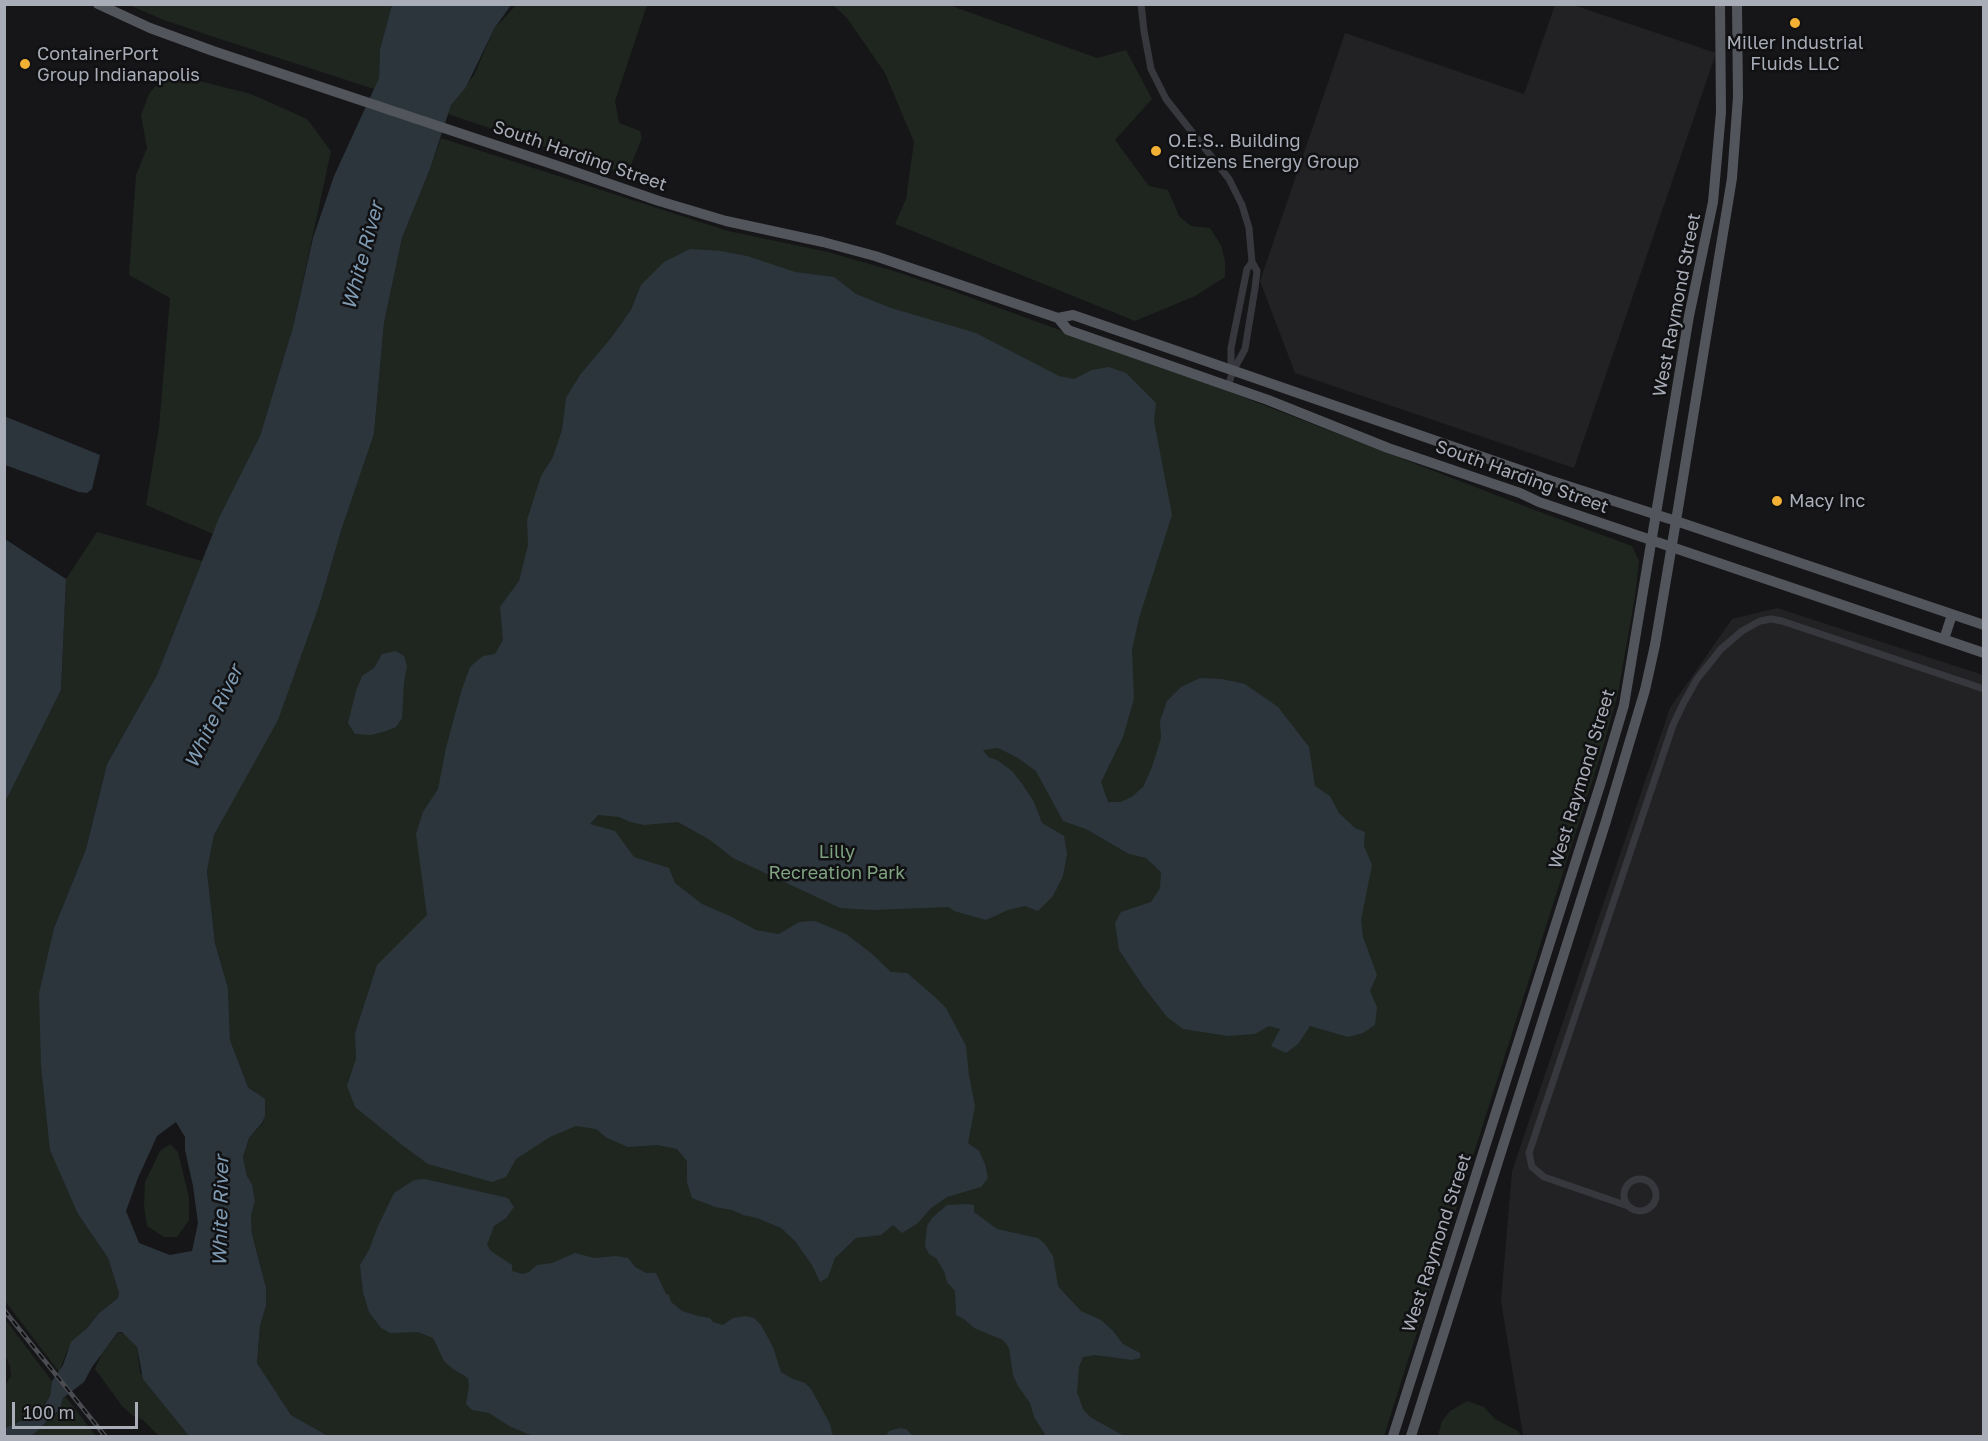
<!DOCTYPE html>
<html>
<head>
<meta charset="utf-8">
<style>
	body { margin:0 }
	#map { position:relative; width:1988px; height:1441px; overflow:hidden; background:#161618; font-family:"Golos Text",sans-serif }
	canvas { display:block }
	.frame { position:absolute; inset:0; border:6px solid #a8adb8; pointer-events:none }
	.scale { position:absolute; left:12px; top:1402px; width:126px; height:27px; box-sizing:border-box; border:3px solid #a8adb8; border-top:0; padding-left:8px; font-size:18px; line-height:21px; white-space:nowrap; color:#a8adb8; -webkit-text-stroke:4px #111113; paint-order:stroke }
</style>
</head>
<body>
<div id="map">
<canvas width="1988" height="1441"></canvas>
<div class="frame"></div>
<div class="scale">100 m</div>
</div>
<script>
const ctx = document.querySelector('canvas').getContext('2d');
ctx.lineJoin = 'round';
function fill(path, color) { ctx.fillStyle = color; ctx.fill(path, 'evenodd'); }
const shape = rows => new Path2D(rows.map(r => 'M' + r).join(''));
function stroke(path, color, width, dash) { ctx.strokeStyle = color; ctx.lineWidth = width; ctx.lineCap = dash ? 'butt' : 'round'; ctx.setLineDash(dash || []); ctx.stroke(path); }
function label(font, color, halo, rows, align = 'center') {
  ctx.font = font + ' "Golos Text",sans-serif'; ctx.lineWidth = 5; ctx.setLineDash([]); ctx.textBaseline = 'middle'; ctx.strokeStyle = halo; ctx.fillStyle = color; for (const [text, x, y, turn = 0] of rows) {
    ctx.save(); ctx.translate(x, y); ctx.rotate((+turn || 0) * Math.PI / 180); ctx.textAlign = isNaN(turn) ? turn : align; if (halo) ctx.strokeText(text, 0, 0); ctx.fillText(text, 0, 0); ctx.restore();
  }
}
const built = shape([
	[1555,5,1573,5,1716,53,1574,468,1295,373,1260,281,1345,33,1524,94],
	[1777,608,1983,675,1983,1436,1526,1436,1523,1435,1501,1301,1512,1171,1670,708,1732,619]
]);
const green = shape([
	[129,5,392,5,380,49,379,78,374,89,214,37,164,20],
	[516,5,647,5,615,101,619,123,640,131,642,138,628,172,621,173,448,114,451,105,474,75,494,29],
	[833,5,949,5,1097,58,1126,50,1152,99,1115,140,1149,186,1168,190,1179,216,1191,226,1210,228,1221,245,1225,261,1225,277,1195,296,1135,321,895,224,906,199,914,142,885,73,847,18],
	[167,73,251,94,307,119,331,151,293,327,260,436,213,534,146,505,159,427,170,298,129,275,136,175,147,148,141,115,149,94],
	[441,138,728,231,828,252,897,272,950,290,1235,394,1532,509,1632,546,1639,561,1635,596,1618,693,1604,744,1384,1436,328,1436,291,1415,257,1363,260,1326,266,1306,262,1273,252,1234,251,1216,255,1201,252,1184,247,1176,243,1157,249,1138,263,1123,265,1108,255,1091,248,1087,230,1040,228,988,215,943,207,871,214,835,245,778,320,603,341,531,374,434,384,323,402,238,430,169],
	[97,532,202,561,157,675,107,764,86,849,54,928,78,1214,108,1258,119,1293,118,1298,99,1313,67,1351,59,1372,5,1301,4,802,61,690,66,579],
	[170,1144,178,1152,189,1198,189,1220,177,1237,164,1237,147,1226,144,1206,145,1182,160,1151],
	[5,1319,52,1381,50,1396,39,1411,5,1428,5,1386,11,1376,10,1366,5,1355],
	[119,1332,126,1335,137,1347,140,1372,189,1436,159,1436,143,1420,133,1416,122,1406,95,1369,101,1355],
	[65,1396,96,1436,31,1436,54,1416,60,1409,63,1398],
	[1467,1401,1484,1407,1495,1419,1518,1431,1522,1436,1438,1436,1442,1421,1450,1411]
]);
const water = shape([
	[392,5,511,5,494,29,466,87,451,105,430,169,402,238,384,323,374,434,341,531,320,603,278,720,214,835,207,871,215,943,228,988,230,1040,248,1087,265,1099,265,1116,262,1123,249,1138,243,1157,247,1176,252,1184,255,1201,251,1216,252,1234,266,1288,266,1306,260,1326,257,1363,291,1415,328,1436,189,1436,143,1379,137,1347,122,1332,118,1332,92,1367,84,1382,63,1398,60,1409,36,1432,31,1436,5,1436,5,1428,39,1412,45,1404,50,1396,52,1381,63,1365,71,1342,87,1328,99,1313,118,1298,119,1293,108,1258,78,1214,50,1150,41,1066,39,993,54,928,86,849,107,764,157,675,219,518,260,436,293,327,313,238,334,176,379,78,380,49],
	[176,1122,185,1137,185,1150,193,1186,198,1223,192,1251,170,1255,139,1243,126,1211,138,1178,157,1136],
	[690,249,721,251,747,256,795,272,834,277,856,294,891,308,976,333,1059,376,1074,379,1092,370,1109,367,1126,373,1156,403,1154,421,1172,515,1139,618,1132,650,1134,699,1123,737,1101,782,1108,802,1121,802,1133,796,1143,787,1152,767,1161,738,1160,721,1167,701,1181,687,1200,678,1222,679,1245,684,1278,707,1309,747,1315,786,1330,796,1339,813,1355,828,1365,832,1364,846,1372,865,1361,920,1363,937,1377,975,1370,991,1377,1007,1375,1025,1363,1033,1348,1037,1310,1026,1298,1044,1286,1053,1271,1046,1280,1029,1269,1026,1255,1034,1228,1036,1183,1029,1167,1017,1143,986,1119,950,1115,923,1121,912,1151,902,1160,888,1161,872,1146,858,1129,854,1086,829,1063,821,1036,771,1018,758,998,748,983,750,988,757,997,760,1012,771,1023,785,1034,802,1042,823,1064,836,1067,854,1063,876,1053,896,1038,911,1025,906,1008,910,986,920,954,911,949,907,872,910,840,908,733,858,710,840,678,822,644,825,630,822,619,817,598,815,590,824,615,831,634,857,669,868,675,883,702,904,730,916,756,930,779,934,799,922,815,921,846,934,871,953,891,972,907,973,936,998,946,1008,966,1046,969,1075,975,1106,968,1143,979,1151,985,1164,988,1178,981,1187,947,1197,931,1208,918,1223,902,1233,893,1225,881,1235,856,1238,835,1258,828,1277,820,1282,812,1265,795,1241,781,1228,757,1218,743,1215,732,1210,715,1207,692,1198,687,1182,687,1161,677,1149,657,1145,628,1147,607,1138,596,1129,576,1126,550,1137,516,1159,506,1177,492,1182,428,1164,402,1145,355,1107,347,1086,356,1059,355,1033,377,965,427,915,416,834,423,812,438,789,446,748,461,692,470,667,483,656,495,654,503,640,500,607,519,581,528,545,527,520,541,476,553,457,562,430,566,398,580,375,611,338,631,310,641,285,664,262],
	[4,416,100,455,92,489,87,493,79,492,5,465],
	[5,539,66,579,61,690,5,802],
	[396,651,404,656,407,666,404,682,402,718,396,727,386,731,371,735,355,734,348,723,356,691,362,676,374,668,382,654],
	[425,1179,508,1198,514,1207,506,1218,494,1226,487,1245,491,1251,512,1265,512,1271,522,1274,529,1272,537,1265,552,1263,575,1253,594,1258,616,1256,628,1258,635,1267,646,1273,656,1273,666,1294,669,1295,671,1302,682,1311,698,1316,710,1318,713,1322,723,1325,733,1318,746,1316,754,1318,761,1325,773,1347,781,1372,793,1379,805,1383,811,1389,830,1424,833,1436,533,1436,511,1427,489,1413,472,1410,466,1404,469,1386,468,1378,453,1369,444,1361,433,1338,418,1332,390,1333,381,1328,369,1312,363,1292,360,1265,369,1250,378,1226,394,1193,414,1180],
	[967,1204,974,1205,974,1212,997,1229,1038,1238,1045,1244,1053,1256,1058,1286,1065,1294,1081,1311,1101,1320,1113,1331,1123,1344,1140,1353,1140,1358,1132,1360,1095,1355,1083,1357,1079,1367,1077,1392,1083,1409,1090,1417,1124,1436,1046,1436,1034,1417,1030,1403,1018,1386,1013,1375,1009,1348,1003,1340,974,1328,964,1319,956,1315,955,1291,947,1282,944,1271,936,1258,929,1254,925,1246,927,1226,932,1218,947,1205],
	[900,1428,906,1429,912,1435,918,1436,886,1436,889,1431]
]);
const street = shape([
	[1141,4,1144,31,1151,69,1166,99,1229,179,1242,205,1249,228,1252,262,1257,271,1255,288,1245,349,1233,371,1228,386],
	[1233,371,1231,361,1231,348,1247,269,1252,262],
	'1624 1195a16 16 0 1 1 32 0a16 16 0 1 1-32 0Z',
	[1628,1206,1544,1177,1532,1167,1529,1153,1673,725,1684,702,1697,679,1721,649,1742,631,1760,621,1771,619,1782,621,1984,689]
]);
const primary = shape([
	[98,4,150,28,213,51,555,165,659,201,726,221,823,242,875,256,1058,318,1073,315,1549,480,1676,521,1984,625],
	[1058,318,1068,330,1268,400,1388,448,1520,493,1539,502,1984,653],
	[1944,639,1952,615],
	[1393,1436,1601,782,1624,705,1689,316,1713,202,1721,112,1720,4],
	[1411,1436,1606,821,1645,690,1655,645,1676,521,1732,178,1738,97,1737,4]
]);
const rail = shape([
	[4,1310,105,1436]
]);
const markers = [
	[1795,23,6,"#f2b134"],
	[25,64,6,"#f2b134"],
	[1156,151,6,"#f2b134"],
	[1777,501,6,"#f2b134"]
];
const poiNames = [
	["Miller Industrial",1795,43,"center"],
	["Fluids LLC",1795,64,"center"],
	["ContainerPort",37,54],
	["Group Indianapolis",37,75],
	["O.E.S.. Building",1168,141],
	["Citizens Energy Group",1168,162],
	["Macy Inc",1789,501]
];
const streetNames = [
	["South Harding Street",580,156,19],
	["West Raymond Street",1677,305,-79],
	["South Harding Street",1522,477,20],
	["West Raymond Street",1582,779,-73],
	["West Raymond Street",1437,1243,-72]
];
const parkNames = [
	["Lilly",837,852],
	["Recreation Park",837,873]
];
const waterNames = [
	["White River",363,256,-75],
	["White River",214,717,-65],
	["White River",221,1211,-89]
];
fill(built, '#222225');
fill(green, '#1e261f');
fill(water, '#2c353c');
stroke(street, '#37383d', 7);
stroke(primary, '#53555c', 10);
stroke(rail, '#4a4c52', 4.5);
stroke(rail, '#111113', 2, [7]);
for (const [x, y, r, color] of markers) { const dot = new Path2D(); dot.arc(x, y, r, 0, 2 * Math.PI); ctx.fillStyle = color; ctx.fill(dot); stroke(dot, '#111113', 2); }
label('18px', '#a8adb8', '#111113', poiNames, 'left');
label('18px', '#a8adb8', '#111113', streetNames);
label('18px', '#7fa381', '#111113', parkNames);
label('italic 20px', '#7f9bb3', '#111113', waterNames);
</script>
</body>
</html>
